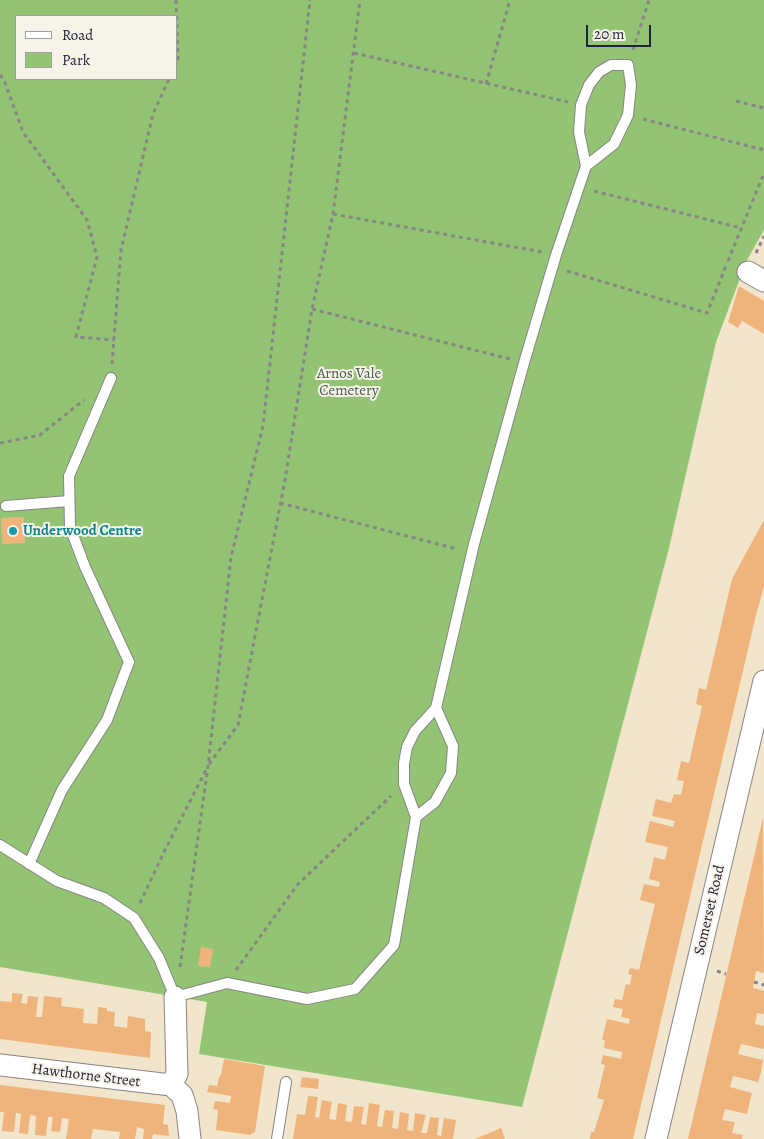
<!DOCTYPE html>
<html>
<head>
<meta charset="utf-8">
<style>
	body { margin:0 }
	#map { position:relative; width:764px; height:1139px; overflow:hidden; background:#f1e5cb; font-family:Alegreya,serif }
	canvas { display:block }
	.legend { position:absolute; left:15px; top:15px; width:162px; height:65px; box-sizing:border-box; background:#f7f3e8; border:1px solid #a29fa3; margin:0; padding:6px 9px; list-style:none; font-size:15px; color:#22223b }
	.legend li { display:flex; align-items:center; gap:10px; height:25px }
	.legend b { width:25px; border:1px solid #a29fa3 }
	.scale { position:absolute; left:586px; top:25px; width:65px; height:22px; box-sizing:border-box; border:2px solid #22223b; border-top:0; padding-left:6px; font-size:15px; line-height:18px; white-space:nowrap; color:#22223b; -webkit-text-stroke:4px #f7f3e8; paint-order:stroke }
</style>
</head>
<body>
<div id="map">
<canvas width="764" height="1139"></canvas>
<ul class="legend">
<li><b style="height:6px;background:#fff"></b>Road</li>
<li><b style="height:14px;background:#92c474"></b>Park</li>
</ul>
<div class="scale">20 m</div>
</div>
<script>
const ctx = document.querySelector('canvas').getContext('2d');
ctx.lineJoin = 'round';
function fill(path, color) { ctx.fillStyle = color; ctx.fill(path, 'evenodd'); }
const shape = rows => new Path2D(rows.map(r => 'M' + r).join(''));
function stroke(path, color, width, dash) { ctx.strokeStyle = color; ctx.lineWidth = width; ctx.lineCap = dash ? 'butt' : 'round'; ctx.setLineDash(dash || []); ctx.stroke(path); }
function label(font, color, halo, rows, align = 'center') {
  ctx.font = font + ' Alegreya,serif'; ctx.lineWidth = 4; ctx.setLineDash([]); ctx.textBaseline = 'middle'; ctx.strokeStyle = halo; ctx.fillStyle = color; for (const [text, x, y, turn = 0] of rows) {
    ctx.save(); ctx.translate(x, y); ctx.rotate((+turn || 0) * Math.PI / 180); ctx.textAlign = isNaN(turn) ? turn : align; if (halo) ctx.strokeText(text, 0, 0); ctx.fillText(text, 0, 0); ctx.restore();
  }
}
const green = shape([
	[0,0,764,0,764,230,747,260,716,342,669,548,522,1107,199,1054,207,1002,0,967],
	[16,16,176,16,176,79,16,79]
]);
const building = shape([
	[739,286,764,301,764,334,742,321,738,328,728,322],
	[24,517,25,543,2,544,1,518],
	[764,520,764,587,757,611,633,1139,590,1139,591,1132,594,1132,604,1100,597,1098,605,1065,601,1064,603,1055,621,1059,622,1052,604,1048,605,1040,602,1040,607,1019,629,1024,630,1019,621,1017,623,1009,613,1007,615,999,622,1000,626,984,630,985,632,975,628,974,630,968,639,970,655,904,640,900,644,884,659,887,660,882,649,879,654,857,665,860,668,847,645,842,650,821,673,827,675,821,652,816,656,799,671,803,674,794,681,795,684,781,677,780,681,761,689,763,702,706,696,704,699,688,706,690,732,579],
	[763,818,764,973,756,971,753,988,764,991,764,1014,757,1013,755,1024,764,1026,764,1049,741,1044,738,1054,763,1060,761,1072,758,1082,733,1076,730,1087,752,1093,747,1114,725,1109,722,1120,735,1122,732,1133,743,1135,742,1139,688,1139],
	[201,947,213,949,210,967,198,966],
	[12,993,23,994,21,1003,27,1004,28,996,38,997,36,1017,42,1017,44,996,62,998,61,1006,84,1009,83,1023,97,1024,98,1007,107,1008,107,1011,115,1012,114,1026,127,1028,128,1016,145,1019,145,1031,151,1032,150,1058,0,1039,0,1001,12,1002],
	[224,1059,265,1066,255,1132,250,1135,216,1130,218,1110,213,1109,215,1101,230,1103,231,1096,207,1092,209,1085,217,1086,219,1077,221,1075],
	[302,1077,319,1079,318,1089,300,1087],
	[0,1085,165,1105,163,1124,168,1125,169,1136,153,1134,152,1139,143,1139,144,1129,137,1127,135,1139,119,1139,120,1132,93,1129,91,1139,66,1139,69,1119,62,1118,60,1132,51,1131,53,1117,48,1117,46,1136,35,1135,36,1116,30,1115,28,1134,19,1133,21,1114,16,1113,14,1132,2,1131,4,1112,0,1112],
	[308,1096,318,1097,315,1117,319,1118,322,1100,332,1102,329,1119,336,1120,338,1103,347,1105,345,1121,352,1122,354,1106,364,1107,361,1124,366,1125,369,1103,380,1105,377,1126,382,1127,385,1110,394,1111,392,1128,398,1129,400,1112,409,1114,407,1130,413,1131,415,1113,426,1115,421,1133,427,1133,430,1117,439,1118,437,1135,441,1136,444,1118,456,1120,453,1139,293,1139,297,1114,305,1115],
	[501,1128,505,1139,475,1139]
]);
const path = shape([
	[176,0,178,58,176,62],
	[633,50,649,0],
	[354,53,568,102],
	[0,75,4,80,23,132,87,220,97,257,76,337,114,340],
	[486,84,510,0],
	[736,101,764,108],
	[643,119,764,150],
	[594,191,741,228],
	[333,214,542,252],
	[756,253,764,236],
	[728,261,764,173],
	[567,271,707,313,726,266],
	[312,309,510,359],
	[112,364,121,250,153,114,169,79],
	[0,443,40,435,84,400],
	[280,503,457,549],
	[209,764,238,725,285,480,312,309,333,214,360,0],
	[140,903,165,850,206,770],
	[180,967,208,766,231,557,263,426,310,0],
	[236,970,298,884,391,796],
	[717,971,726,974],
	[754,982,764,985]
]);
const lane = shape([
	[6,506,69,501],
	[436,708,474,544,524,363,556,255,586,166,579,132,581,105,589,85,599,72,611,65,628,65,631,85,628,115,614,144,586,166],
	[0,845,57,881,104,898,134,918,159,958,175,997,227,983,307,999,355,989,394,945,416,817,404,784,404,763,407,747,415,731,436,708,453,746,451,773,435,802,416,817],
	[29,864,62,790,107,720,129,662,85,567,70,527,69,476,111,378],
	[277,1139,286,1082]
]);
const street = shape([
	[748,272,764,281],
	[0,1065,171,1085],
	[171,1085,177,1074,175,997],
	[171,1085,182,1095,187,1111,190,1139],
	[656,1139,764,681]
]);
const markers = [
	[13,531,5,"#0f9aa8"]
];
const parkNames = [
	["Arnos Vale",349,374],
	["Cemetery",349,391]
];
const cultureNames = [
	["Underwood Centre",23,531]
];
const streetNames = [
	["Somerset Road",710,910,-77],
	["Hawthorne Street",86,1076,7]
];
fill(green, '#92c474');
fill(building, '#efb47b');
stroke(lane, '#8a8483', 12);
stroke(street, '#8a8483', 23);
stroke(path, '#8a8483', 3, [4, 4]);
stroke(lane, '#fff', 10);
stroke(street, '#fff', 21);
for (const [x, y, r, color] of markers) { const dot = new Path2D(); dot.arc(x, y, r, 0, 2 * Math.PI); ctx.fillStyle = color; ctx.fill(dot); stroke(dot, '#f7f3e8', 2); }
label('15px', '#495b4f', '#f7f3e8', parkNames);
label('bold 15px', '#0d838f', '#f7f3e8', cultureNames, 'left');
label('15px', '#22223b', '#f7f3e8', streetNames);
</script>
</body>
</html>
